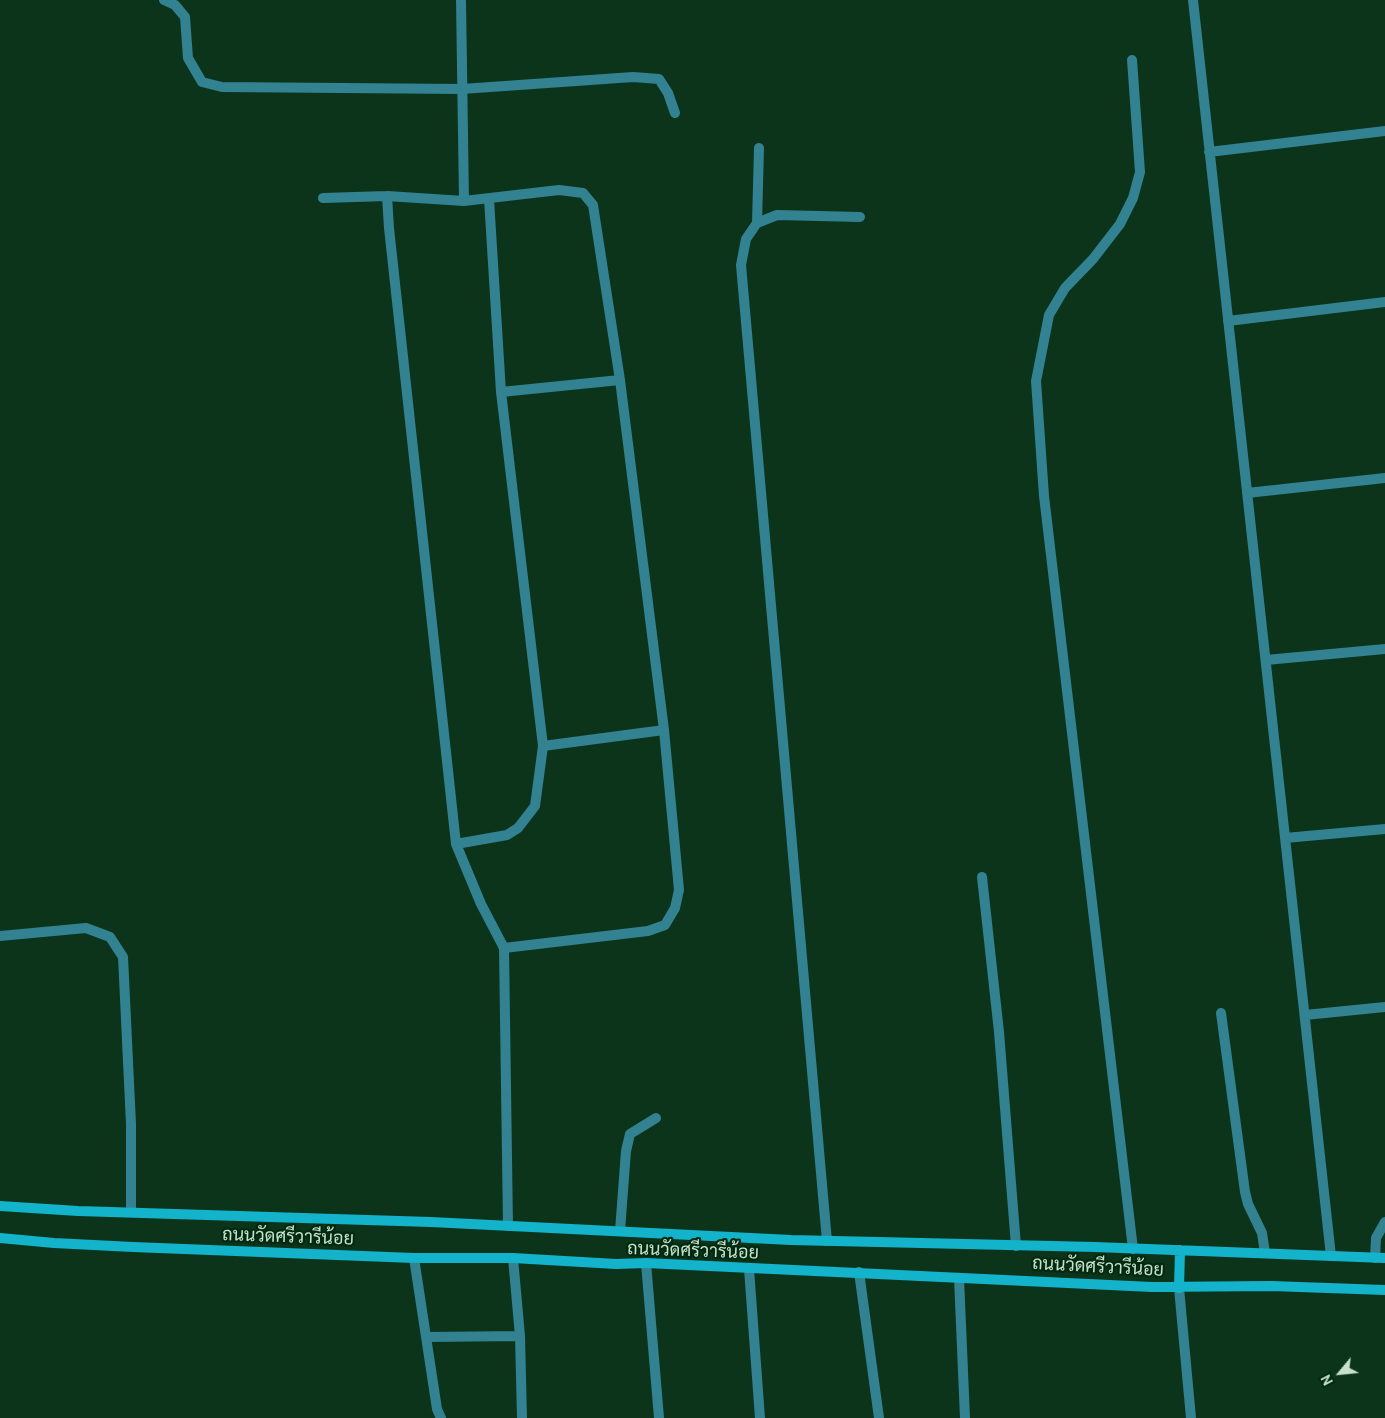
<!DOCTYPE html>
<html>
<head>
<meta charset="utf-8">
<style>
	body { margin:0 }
	#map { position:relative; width:1385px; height:1418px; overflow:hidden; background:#0c341b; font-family:Cabin,sans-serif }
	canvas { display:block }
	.north { position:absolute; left:1315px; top:1348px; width:50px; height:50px; -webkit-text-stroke:4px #012a11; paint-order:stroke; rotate:242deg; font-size:14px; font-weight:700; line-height:20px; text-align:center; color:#c6e1cc }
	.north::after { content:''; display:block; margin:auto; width:18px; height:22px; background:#c6e1cc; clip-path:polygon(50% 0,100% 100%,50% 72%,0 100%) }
</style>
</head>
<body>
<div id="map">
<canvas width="1385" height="1418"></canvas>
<div class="north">N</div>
</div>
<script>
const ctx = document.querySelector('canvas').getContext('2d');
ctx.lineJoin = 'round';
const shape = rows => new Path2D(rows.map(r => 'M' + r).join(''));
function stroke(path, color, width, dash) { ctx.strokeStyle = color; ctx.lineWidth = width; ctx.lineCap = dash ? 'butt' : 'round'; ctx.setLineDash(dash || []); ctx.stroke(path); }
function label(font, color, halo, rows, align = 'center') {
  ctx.font = font + ' Cabin,Sarabun,sans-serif'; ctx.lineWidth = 4.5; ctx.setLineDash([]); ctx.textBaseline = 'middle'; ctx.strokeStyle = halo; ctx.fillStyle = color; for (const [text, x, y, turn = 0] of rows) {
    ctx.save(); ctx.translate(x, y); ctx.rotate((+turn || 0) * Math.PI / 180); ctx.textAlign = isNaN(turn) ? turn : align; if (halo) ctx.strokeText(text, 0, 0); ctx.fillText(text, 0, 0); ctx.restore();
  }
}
const service = shape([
	[164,0,175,5,185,17,188,58,202,82,222,87,462,89,633,77,659,79,668,93,675,113],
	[461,0,464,201],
	[559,190,583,193,593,205,620,380,664,730,679,890,675,908,665,925,648,931,504,948,481,904,456,844,389,228,387,196,464,201,559,190],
	[323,198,387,196],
	[757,223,759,148],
	[501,392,620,380],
	[543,746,664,730],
	[456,844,507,835,518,828,535,806,543,746,501,392,489,199],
	[982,877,999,1032,1016,1246],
	[504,948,508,1226],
	[1221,1013,1245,1192,1248,1204,1262,1233,1265,1253],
	[620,1231,626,1151,630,1134,656,1118],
	[827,1241,741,265,746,239,757,223,777,215,860,217],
	[414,1258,437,1409,441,1418],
	[513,1258,520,1336,522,1418],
	[1375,1258,1376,1238,1385,1222],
	[646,1263,659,1418],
	[749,1269,760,1418],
	[859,1272,879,1418],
	[959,1278,965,1418],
	[427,1337,520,1336]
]);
const minor = shape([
	[1193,0,1331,1256],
	[1132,60,1140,172,1133,198,1120,224,1093,259,1065,288,1049,315,1036,381,1044,496,1133,1249],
	[1209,152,1385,131],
	[1228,321,1385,302],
	[1247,493,1385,478],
	[1266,660,1385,649],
	[1285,838,1385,829],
	[0,936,86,928,110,937,123,957,131,1124,131,1212],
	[1305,1015,1385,1007],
	[1179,1288,1191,1418]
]);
const secondary = shape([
	[0,1206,78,1211,431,1222,791,1240,1095,1247,1385,1258],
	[0,1238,54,1243,133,1247,414,1258,513,1258,616,1264,646,1263,1152,1287,1271,1286,1385,1290],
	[1179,1288,1180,1250]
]);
const streetNames = [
	["ถนนวัดศรีวารีน้อย",288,1237,2],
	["ถนนวัดศรีวารีน้อย",693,1251,2],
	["ถนนวัดศรีวารีน้อย",1098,1267,3]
];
stroke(service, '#328291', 10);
stroke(minor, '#328291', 10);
stroke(secondary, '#13b3cc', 10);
label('18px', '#c6e1cc', '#012a11', streetNames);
</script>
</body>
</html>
